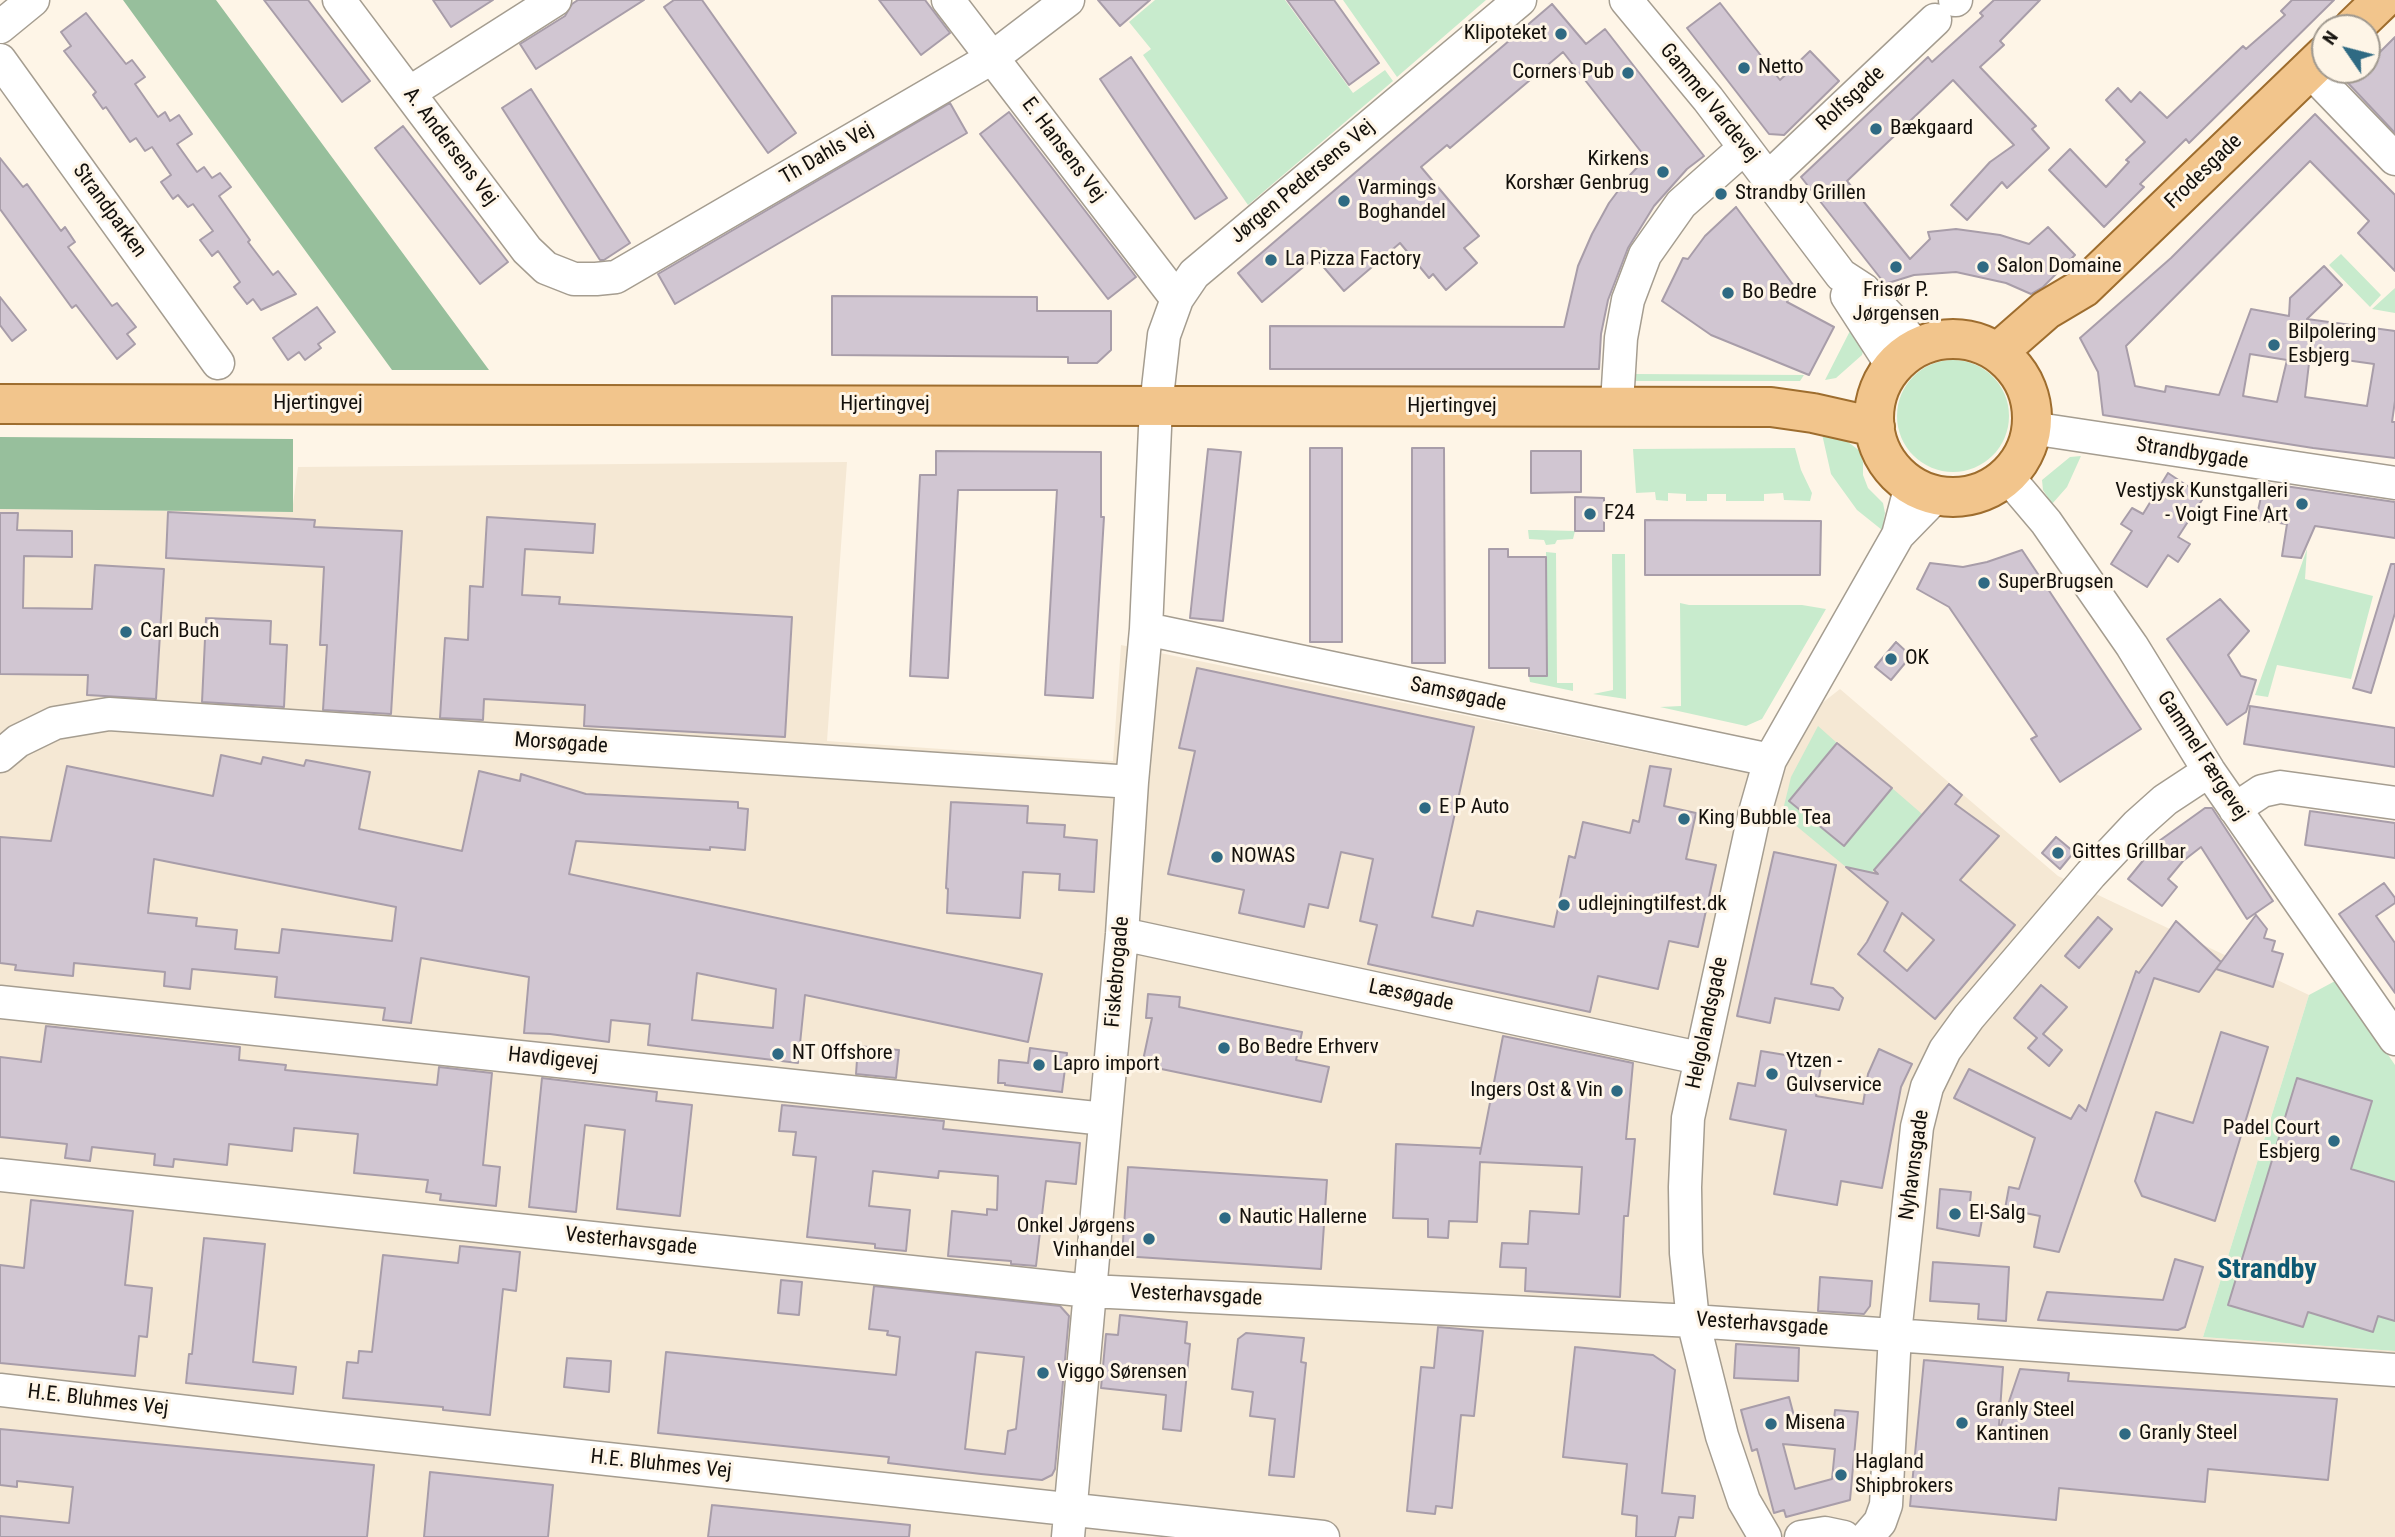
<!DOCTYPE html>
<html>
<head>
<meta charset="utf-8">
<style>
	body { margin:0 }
	#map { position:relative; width:2395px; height:1537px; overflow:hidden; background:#fef5e7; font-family:"Roboto Condensed",sans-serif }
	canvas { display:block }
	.north { position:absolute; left:2311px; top:14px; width:70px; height:70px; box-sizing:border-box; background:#fef5e7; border:2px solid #a0998f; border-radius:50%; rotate:305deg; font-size:19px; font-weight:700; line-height:28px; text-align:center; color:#13100c }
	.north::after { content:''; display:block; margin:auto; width:24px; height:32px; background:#2f6a83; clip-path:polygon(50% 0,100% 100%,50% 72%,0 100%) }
</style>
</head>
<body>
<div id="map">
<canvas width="2395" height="1537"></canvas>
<div class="north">N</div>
</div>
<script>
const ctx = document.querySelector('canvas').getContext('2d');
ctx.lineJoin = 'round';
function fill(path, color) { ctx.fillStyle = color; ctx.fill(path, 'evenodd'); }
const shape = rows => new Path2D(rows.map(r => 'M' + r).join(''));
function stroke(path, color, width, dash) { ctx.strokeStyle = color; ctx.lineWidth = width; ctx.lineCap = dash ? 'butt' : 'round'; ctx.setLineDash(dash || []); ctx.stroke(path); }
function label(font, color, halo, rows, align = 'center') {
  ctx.font = font + ' "Roboto Condensed",sans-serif'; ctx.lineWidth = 6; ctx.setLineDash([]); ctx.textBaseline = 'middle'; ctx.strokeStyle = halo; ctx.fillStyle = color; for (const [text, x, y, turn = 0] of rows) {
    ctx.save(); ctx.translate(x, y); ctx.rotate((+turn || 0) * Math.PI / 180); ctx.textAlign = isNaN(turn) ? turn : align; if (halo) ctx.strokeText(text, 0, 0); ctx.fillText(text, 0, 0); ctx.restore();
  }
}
const built = shape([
	[847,462,827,741,1113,761,1121,645,1736,771,1840,689,2058,876,2309,995,2203,1337,2395,1351,2395,1537,0,1537,0,509,292,512,298,467]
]);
const green = shape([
	[1155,0,1285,0,1353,93,1385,70,1393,81,1248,205,1143,55,1151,49,1129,22],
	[1343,0,1486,0,1397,77],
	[2341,254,2381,295,2370,307,2329,265],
	[2395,288,2395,313,2372,309],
	[1851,329,1864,347,1862,355,1836,378,1825,380],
	'1897 416a56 56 0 1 1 112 0a56 56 0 1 1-112 0Z',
	[1635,374,1804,375,1800,381,1635,381],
	[1822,434,1840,436,1860,451,1863,462,1863,475,1868,488,1883,503,1885,513,1882,530,1857,510,1831,474],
	[1795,448,1801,470,1812,493,1810,501,1784,500,1783,493,1764,494,1764,501,1726,501,1726,494,1707,494,1707,501,1686,501,1686,494,1668,493,1668,501,1656,500,1655,492,1636,493,1633,449],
	[2081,456,2067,487,2052,504,2043,490,2042,480,2070,457],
	[1528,530,1536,530,1575,531,1573,539,1557,540,1555,544,1546,545,1544,540,1529,539],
	[2307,549,2305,579,2373,596,2351,679,2277,665,2268,697,2255,695],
	[1546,552,1556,553,1557,683,1573,683,1573,691,1530,682,1529,676,1547,676],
	[1612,554,1625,554,1626,699,1593,694,1613,690],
	[1680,603,1689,605,1802,605,1826,609,1762,719,1746,726,1660,707,1681,706],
	[1818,726,1837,743,1844,846,1892,788,1922,814,1864,882,1782,814,1791,777],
	[2337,980,2395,1065,2395,1351,2203,1337,2309,995]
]);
const forest = shape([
	[123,0,216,0,489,370,392,370],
	[0,437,293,439,293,512,0,509]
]);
const building = shape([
	[264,0,308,0,370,81,342,102,264,0],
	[433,0,493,0,451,27,433,0],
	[578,0,644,0,536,69,520,44,565,16,572,4,578,0],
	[674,0,702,0,796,133,768,153,664,7,674,0],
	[879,0,925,0,950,33,921,55,879,0],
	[1098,0,1150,0,1120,26,1098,0],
	[1287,0,1334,0,1379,63,1349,85,1287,0],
	[1994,0,2040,0,2000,41,2004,45,1980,67,2036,126,2032,129,2049,148,2007,188,2002,182,1967,220,1951,205,1990,162,2014,145,1953,80,1847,181,1910,259,1930,239,1928,232,1956,229,2000,235,2029,244,2048,227,2075,255,2043,287,2031,294,2006,283,1956,272,1914,275,1885,284,1801,177,1928,57,1932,62,1983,16,1980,13,1994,0],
	[2292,0,2334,0,2189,143,2186,139,2140,184,2144,187,2104,227,2049,170,2070,149,2106,187,2129,162,2126,160,2145,142,2106,100,2118,88,2131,102,2140,92,2167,118,2243,46,2246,49,2285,15,2281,11,2292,0],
	[1720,3,1780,80,1810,51,1839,81,1784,135,1769,134,1687,28,1720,3],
	[1552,4,1586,44,1605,29,1704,156,1687,169,1654,206,1628,248,1608,300,1601,334,1599,369,1270,369,1270,326,1564,327,1578,266,1592,234,1609,203,1630,175,1646,158,1563,52,1450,148,1447,145,1421,167,1479,236,1464,248,1477,263,1446,290,1433,274,1429,278,1400,243,1344,291,1315,257,1262,302,1238,273,1552,4],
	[86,13,126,64,132,60,145,77,135,84,158,117,165,112,170,121,179,115,192,134,177,144,197,172,204,167,212,178,220,173,231,187,219,196,250,240,248,242,273,275,278,271,296,294,261,310,253,299,247,304,234,287,240,282,218,251,212,256,200,240,213,231,193,204,188,207,178,195,173,199,161,182,171,175,152,147,145,151,136,138,130,142,106,107,103,109,93,95,96,92,64,51,71,46,61,32,86,13],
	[2395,37,2395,133,2348,83,2361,70,2367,70,2367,65,2395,37],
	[1131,57,1227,198,1195,219,1100,79,1131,57],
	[531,89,630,243,604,260,600,260,502,108,531,89],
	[950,103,967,133,675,304,658,274,950,103],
	[1009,112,1136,277,1108,299,980,134,1009,112],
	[2315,114,2395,195,2395,271,2358,233,2369,221,2310,161,2126,346,2135,386,2165,392,2166,386,2219,395,2251,309,2289,316,2290,298,2324,266,2342,285,2307,319,2395,331,2395,401,2392,422,2395,422,2395,458,2313,448,2103,415,2098,372,2080,338,2171,258,2315,114],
	[2250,354,2287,360,2277,402,2243,396,2250,354],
	[2310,355,2374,364,2367,406,2305,397,2310,355],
	[403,126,508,262,480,284,375,148,403,126],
	[0,158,23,187,27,184,61,231,65,227,75,242,68,247,112,306,117,303,136,327,127,334,135,344,117,359,76,305,72,308,0,209,0,158],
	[1736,207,1794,286,1787,302,1834,327,1809,375,1711,335,1662,301,1683,258,1688,259,1705,236,1736,207],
	[832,296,1037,297,1037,311,1111,311,1111,350,1097,363,1068,363,1068,357,832,355,832,296],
	[0,297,26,330,12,341,0,325,0,297],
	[317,307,335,332,318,344,321,348,305,360,299,352,288,360,273,338,317,307],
	[1310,448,1342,448,1342,642,1310,642,1310,448],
	[1412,448,1444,448,1445,663,1412,663,1412,448],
	[1208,449,1241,452,1223,621,1190,618,1208,449],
	[936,451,1101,452,1101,517,1104,517,1093,698,1045,695,1057,490,958,490,948,678,910,676,920,475,936,475,936,451],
	[1531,451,1581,451,1581,492,1531,493,1531,451],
	[2168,473,2204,497,2178,537,2190,544,2178,562,2168,555,2147,587,2111,564,2132,531,2121,524,2132,508,2143,514,2168,473],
	[2264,483,2395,502,2395,538,2315,526,2301,558,2282,556,2287,524,2256,520,2264,483],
	[1575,497,1604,498,1604,531,1575,531,1575,497],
	[168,512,315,520,314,527,402,531,391,714,323,710,327,645,320,645,324,567,166,558,168,512],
	[0,513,18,513,17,530,72,531,72,557,24,556,23,608,92,609,95,565,164,569,156,699,87,695,88,675,0,674,0,513],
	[487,517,595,524,593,553,525,549,522,595,560,597,559,604,792,617,785,737,584,726,585,705,484,699,483,720,440,718,445,638,468,640,470,586,483,587,487,517],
	[1645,520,1821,521,1820,575,1645,575,1645,520],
	[1489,549,1508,549,1508,557,1546,557,1547,676,1529,676,1529,668,1489,668,1489,549],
	[2022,550,2141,729,2060,782,2031,739,2037,736,1949,607,1917,589,1930,563,1963,567,1987,562,2022,550],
	[2391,564,2395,564,2395,613,2371,693,2353,688,2391,564],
	[2220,599,2249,631,2228,655,2241,676,2256,680,2246,712,2227,725,2167,639,2220,599],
	[206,618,271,621,270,644,287,645,284,707,202,702,206,618],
	[1896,642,1911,656,1891,680,1875,667,1896,642],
	[1197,668,1474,727,1432,917,1473,926,1477,911,1554,927,1569,856,1575,858,1583,822,1630,833,1633,820,1639,822,1650,766,1671,769,1664,806,1696,813,1686,859,1716,865,1698,947,1669,941,1658,989,1598,976,1590,1012,1368,964,1377,925,1360,921,1373,859,1341,852,1328,908,1309,904,1304,927,1239,913,1244,890,1168,874,1195,751,1179,748,1197,668],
	[2250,706,2395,728,2395,767,2244,744,2250,706],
	[1837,743,1892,788,1844,846,1789,801,1837,743],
	[221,755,261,764,263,757,304,766,306,760,370,772,359,829,462,851,479,771,520,781,521,774,586,794,738,802,738,808,748,809,745,850,710,847,710,850,576,841,569,874,1042,974,1028,1042,805,995,798,1063,648,1045,650,1024,611,1020,609,1042,550,1034,524,1033,529,977,421,958,411,1023,383,1020,385,1008,275,997,277,977,192,969,190,989,164,986,165,972,74,963,73,976,15,970,16,965,0,963,0,837,51,841,67,766,213,796,221,755],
	[154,859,396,907,392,941,282,929,279,953,235,949,237,930,196,926,197,918,148,913,154,859],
	[697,973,776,989,773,1028,692,1020,697,973],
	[1949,784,1962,795,1955,804,1999,836,1960,880,2015,925,1935,1019,1858,954,1867,942,1888,902,1846,867,1878,874,1874,870,1949,784],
	[1902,913,1934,940,1907,971,1884,951,1902,913],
	[951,802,1028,806,1027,823,1065,825,1064,837,1097,840,1094,892,1059,890,1060,874,1023,872,1020,918,947,913,948,889,946,888,951,802],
	[2205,808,2212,808,2273,901,2247,919,2201,847,2183,861,2168,879,2177,887,2162,906,2128,879,2159,841,2205,808],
	[2310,811,2395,823,2395,858,2305,845,2310,811],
	[2056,837,2074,852,2060,869,2042,853,2056,837],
	[1774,852,1836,865,1811,984,1833,988,1843,998,1839,1010,1775,998,1770,1023,1737,1016,1774,852],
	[2384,883,2395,898,2395,903,2376,916,2395,943,2395,993,2339,914,2384,883],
	[2256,915,2267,929,2264,938,2275,941,2272,951,2283,954,2273,987,2216,969,2256,915],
	[2098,917,2112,929,2079,968,2065,956,2098,917],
	[2176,921,2221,962,2199,992,2154,978,2059,1252,2034,1247,2040,1216,2005,1209,2009,1187,2019,1189,2035,1138,1954,1098,1969,1069,2071,1119,2079,1105,2086,1111,2136,971,2139,973,2176,921],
	[2041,985,2067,1007,2043,1034,2062,1050,2049,1066,2028,1048,2037,1038,2014,1018,2041,985],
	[1148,994,1180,997,1179,1007,1302,1032,1296,1060,1329,1067,1321,1102,1142,1065,1152,1018,1146,1018,1148,994],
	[46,1026,240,1047,239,1060,286,1065,285,1070,437,1085,439,1067,492,1073,483,1165,500,1167,496,1206,440,1200,441,1194,426,1192,428,1180,354,1173,358,1134,294,1128,292,1151,229,1144,227,1165,174,1159,173,1167,154,1165,155,1154,92,1147,90,1161,65,1158,67,1144,0,1137,0,1057,41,1062,46,1026],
	[2221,1032,2268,1047,2215,1221,2142,1196,2135,1181,2156,1112,2193,1123,2221,1032],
	[1503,1036,1633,1063,1626,1139,1635,1139,1628,1216,1624,1216,1620,1297,1525,1291,1526,1268,1500,1267,1502,1243,1528,1244,1530,1211,1579,1214,1582,1167,1480,1162,1477,1222,1449,1221,1448,1238,1428,1237,1428,1219,1393,1218,1396,1144,1481,1148,1480,1154,1503,1036],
	[858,1046,899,1050,896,1078,856,1074,858,1046],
	[1030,1048,1067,1053,1062,1092,1005,1085,1005,1083,998,1083,999,1060,1028,1063,1030,1048],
	[1879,1049,1912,1064,1901,1087,1882,1188,1841,1181,1837,1205,1774,1194,1786,1130,1730,1119,1738,1083,1755,1086,1761,1051,1822,1061,1816,1096,1863,1104,1868,1074,1879,1049],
	[542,1078,657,1092,656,1101,692,1105,680,1216,617,1209,625,1130,585,1125,576,1212,529,1207,542,1078],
	[2297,1078,2372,1101,2351,1169,2395,1182,2395,1321,2378,1316,2373,1332,2308,1312,2303,1327,2228,1305,2297,1078],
	[782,1105,944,1121,943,1129,1080,1143,1076,1184,1046,1181,1036,1266,1011,1264,1011,1261,948,1256,952,1211,987,1215,987,1209,997,1210,998,1176,939,1171,938,1178,873,1171,869,1206,910,1210,906,1251,875,1248,875,1244,807,1237,816,1157,793,1155,796,1132,779,1131,782,1105],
	[1128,1167,1327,1180,1321,1269,1122,1256,1128,1167],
	[1940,1189,1971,1192,1970,1202,1985,1203,1979,1236,1937,1228,1940,1189],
	[31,1200,133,1211,125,1285,152,1288,147,1337,139,1336,135,1376,0,1363,0,1265,24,1268,31,1200],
	[204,1238,265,1244,253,1362,296,1367,293,1394,186,1383,189,1354,192,1354,204,1238],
	[460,1246,520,1252,516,1291,503,1289,490,1415,443,1410,443,1407,343,1398,347,1362,358,1363,359,1351,372,1352,383,1255,458,1263,460,1246],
	[2175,1259,2203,1267,2185,1327,2178,1330,2038,1320,2047,1292,2163,1300,2175,1259],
	[1933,1262,2009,1267,2006,1321,1978,1319,1979,1304,1930,1301,1933,1262],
	[1820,1277,1872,1281,1870,1306,1864,1314,1818,1311,1820,1277],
	[781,1280,802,1282,799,1315,778,1313,781,1280],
	[874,1286,1060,1306,1069,1316,1055,1469,1052,1475,1042,1480,981,1474,888,1463,889,1457,658,1433,666,1352,896,1375,900,1337,887,1335,888,1331,869,1329,874,1286],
	[976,1352,1024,1357,1016,1429,1008,1431,1005,1454,965,1449,976,1352],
	[1120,1315,1187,1322,1185,1343,1190,1344,1181,1431,1163,1429,1166,1395,1101,1388,1106,1334,1118,1335,1120,1315],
	[1438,1327,1483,1331,1474,1416,1461,1415,1452,1508,1436,1506,1435,1514,1407,1511,1421,1367,1434,1368,1438,1327],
	[1246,1333,1304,1338,1301,1362,1306,1363,1294,1477,1269,1475,1275,1419,1250,1416,1253,1392,1232,1389,1238,1339,1246,1333],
	[1736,1344,1799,1348,1798,1381,1734,1378,1736,1344],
	[1575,1347,1653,1355,1675,1370,1662,1493,1695,1496,1693,1518,1679,1517,1675,1537,1636,1537,1637,1516,1622,1514,1627,1464,1563,1457,1575,1347],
	[567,1358,611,1361,609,1392,564,1387,567,1358],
	[1924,1360,2003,1367,1999,1425,2001,1425,2020,1369,2069,1373,2068,1381,2337,1399,2328,1480,2208,1469,2205,1502,2059,1488,2056,1520,1910,1506,1924,1360],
	[1789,1397,1794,1416,1834,1420,1835,1410,1858,1412,1850,1500,1786,1517,1784,1510,1774,1513,1757,1449,1752,1451,1741,1410,1789,1397],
	[1783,1444,1835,1449,1832,1479,1795,1489,1783,1444],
	[0,1429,374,1465,367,1537,0,1537,0,1516,69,1523,73,1487,17,1481,17,1487,0,1485,0,1429],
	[430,1472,553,1485,548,1537,424,1537,430,1472],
	[712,1505,910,1525,909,1537,708,1537,712,1505]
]);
const minor = shape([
	[339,0,527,250,546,268,574,279,596,279,616,277,992,58,1068,0],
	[948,0,1177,299],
	[1626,0,1708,99,1841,275,1864,290,1918,347],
	[1955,0,1956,0],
	[0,27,33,0],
	[0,60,218,363],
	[2309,70,2395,159],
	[409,93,555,0],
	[1768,178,1935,20],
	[1847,296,1893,367],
	[1615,407,1618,387,1621,338,1628,300,1645,255,1681,204,1744,148],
	[2031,428,2395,483],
	[2007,476,2046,522,2132,646,2209,771,2395,1039],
	[1899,534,1937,495],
	[1146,629,1770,760],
	[0,756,18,741,55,723,109,714,1132,782],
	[2235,809,2262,791,2280,787,2395,803],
	[1122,934,1699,1058],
	[0,1002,1105,1119],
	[0,1175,1090,1291,1693,1321,2395,1370],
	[0,1390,323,1428,1323,1537],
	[1068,1537,1122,934,1132,782,1146,629,1156,406,1164,335,1177,299,1194,274,1520,0],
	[1765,1537,1744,1501,1722,1436,1693,1321,1686,1253,1685,1187,1688,1118,1754,816,1770,760,1898,535,1911,485],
	[1801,1537,1825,1533,1844,1537],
	[1867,1537,1880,1522,1886,1505,1895,1334,1917,1127,1927,1087,1945,1050,1969,1017,2091,874,2137,825,2165,800,2209,771]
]);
const major = shape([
	[2353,28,2382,0],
	'1874 418a79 79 0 1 1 158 0a79 79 0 1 1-158 0Z',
	[1998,352,2046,310,2083,288,2325,55],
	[0,404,1771,407,1813,413,1875,427]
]);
const markers = [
	[1561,34,7,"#2f6a83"],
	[1744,68,7,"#2f6a83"],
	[1628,73,7,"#2f6a83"],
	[1876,129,7,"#2f6a83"],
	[1663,172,7,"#2f6a83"],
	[1721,194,7,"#2f6a83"],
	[1344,201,7,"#2f6a83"],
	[1271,260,7,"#2f6a83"],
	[1896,267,7,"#2f6a83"],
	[1983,267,7,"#2f6a83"],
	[1728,293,7,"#2f6a83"],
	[2274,345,7,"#2f6a83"],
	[2302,504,7,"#2f6a83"],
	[1590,514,7,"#2f6a83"],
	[1984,583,7,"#2f6a83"],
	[126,632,7,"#2f6a83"],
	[1891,659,7,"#2f6a83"],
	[1425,808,7,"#2f6a83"],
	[1684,819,7,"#2f6a83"],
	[2058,853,7,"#2f6a83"],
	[1217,857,7,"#2f6a83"],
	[1564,905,7,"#2f6a83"],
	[1224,1048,7,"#2f6a83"],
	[778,1054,7,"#2f6a83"],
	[1039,1065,7,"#2f6a83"],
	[1772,1074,7,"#2f6a83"],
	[1617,1091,7,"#2f6a83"],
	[2334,1141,7,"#2f6a83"],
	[1955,1214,7,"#2f6a83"],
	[1225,1218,7,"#2f6a83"],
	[1149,1239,7,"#2f6a83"],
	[1043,1373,7,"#2f6a83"],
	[1962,1423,7,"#2f6a83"],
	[1771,1424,7,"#2f6a83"],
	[2125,1434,7,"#2f6a83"],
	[1841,1475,7,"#2f6a83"]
];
const poiNames = [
	["Klipoteket",1547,34,"right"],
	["Netto",1758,68],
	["Corners Pub",1614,73,"right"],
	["Bækgaard",1890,129],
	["Kirkens",1649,160,"right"],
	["Korshær Genbrug",1649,184,"right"],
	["Varmings",1358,189],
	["Boghandel",1358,213],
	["Strandby Grillen",1735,194],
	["La Pizza Factory",1285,260],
	["Salon Domaine",1997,267],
	["Frisør P.",1896,291,"center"],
	["Jørgensen",1896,315,"center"],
	["Bo Bedre",1742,293],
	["Bilpolering",2288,333],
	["Esbjerg",2288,357],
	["Vestjysk Kunstgalleri",2288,492,"right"],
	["- Voigt Fine Art",2288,516,"right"],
	["F24",1604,514],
	["SuperBrugsen",1998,583],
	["Carl Buch",140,632],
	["OK",1905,659],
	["E P Auto",1439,808],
	["King Bubble Tea",1698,819],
	["Gittes Grillbar",2072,853],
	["NOWAS",1231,857],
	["udlejningtilfest.dk",1578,905],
	["Bo Bedre Erhverv",1238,1048],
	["NT Offshore",792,1054],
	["Ytzen -",1786,1062],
	["Gulvservice",1786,1086],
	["Lapro import",1053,1065],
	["Ingers Ost & Vin",1603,1091,"right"],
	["Padel Court",2320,1129,"right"],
	["Esbjerg",2320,1153,"right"],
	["El-Salg",1969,1214],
	["Nautic Hallerne",1239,1218],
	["Onkel Jørgens",1135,1227,"right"],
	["Vinhandel",1135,1251,"right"],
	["Viggo Sørensen",1057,1373],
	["Granly Steel",1976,1411],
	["Kantinen",1976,1435],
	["Misena",1785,1424],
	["Granly Steel",2139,1434],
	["Hagland",1855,1463],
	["Shipbrokers",1855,1487]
];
const streetNames = [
	["Rolfsgade",1851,99,-43],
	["Gammel Vardevej",1709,103,51],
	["A. Andersens Vej",450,147,53],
	["E. Hansens Vej",1063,150,53],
	["Th Dahls Vej",827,154,-30],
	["Frodesgade",2204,172,-44],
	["Jørgen Pedersens Vej",1303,182,-40],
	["Strandparken",109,211,54],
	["Hjertingvej",318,404],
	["Hjertingvej",885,405],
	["Hjertingvej",1452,407],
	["Strandbygade",2192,454,9],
	["Samsøgade",1458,695,12],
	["Morsøgade",561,744,4],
	["Gammel Færgevej",2202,756,57],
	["Fiskebrogade",1118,972,-85],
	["Læsøgade",1411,996,12],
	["Helgolandsgade",1708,1023,-78],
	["Havdigevej",553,1060,6],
	["Nyhavnsgade",1915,1165,-82],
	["Vesterhavsgade",631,1242,6],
	["Vesterhavsgade",1196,1296,3],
	["Vesterhavsgade",1762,1325,4],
	["H.E. Bluhmes Vej",98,1401,7],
	["H.E. Bluhmes Vej",661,1465,6]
];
const districtNames = [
	["Strandby",2267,1271]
];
fill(built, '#f5e8d4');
fill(green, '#c8ebcd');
fill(forest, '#97bf9c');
fill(building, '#d1c6d2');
stroke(building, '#a89da9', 2);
stroke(minor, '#a59d90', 35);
stroke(major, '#9e6d2e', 42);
stroke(minor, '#fff', 32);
stroke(major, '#f2c58c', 38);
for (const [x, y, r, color] of markers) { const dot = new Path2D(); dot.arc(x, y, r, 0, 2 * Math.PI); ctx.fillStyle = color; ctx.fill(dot); stroke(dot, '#fef5e7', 2.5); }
label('21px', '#13100c', '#fef5e7', poiNames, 'left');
label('21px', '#13100c', '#fef5e7', streetNames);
label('bold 28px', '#0e5a74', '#fef5e7', districtNames);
</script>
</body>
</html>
